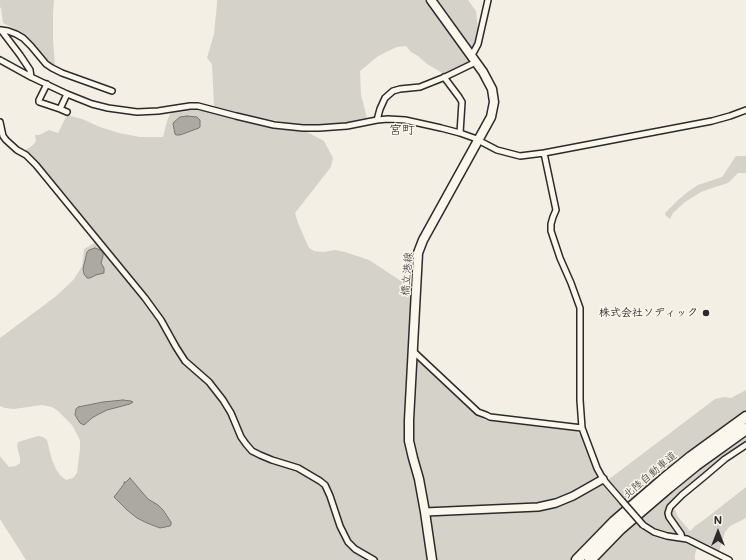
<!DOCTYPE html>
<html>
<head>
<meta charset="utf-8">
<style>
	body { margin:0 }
	#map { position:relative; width:746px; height:560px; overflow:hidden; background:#f3efe4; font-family:Mali,sans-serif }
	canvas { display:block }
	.north { position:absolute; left:698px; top:512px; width:40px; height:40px; -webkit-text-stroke:3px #fbf7ec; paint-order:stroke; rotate:0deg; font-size:11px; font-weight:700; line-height:16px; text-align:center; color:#2b2b2b }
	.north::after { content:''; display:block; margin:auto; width:14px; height:18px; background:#2b2b2b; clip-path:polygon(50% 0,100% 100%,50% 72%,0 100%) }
</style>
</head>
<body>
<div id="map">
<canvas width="746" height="560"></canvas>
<div class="north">N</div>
</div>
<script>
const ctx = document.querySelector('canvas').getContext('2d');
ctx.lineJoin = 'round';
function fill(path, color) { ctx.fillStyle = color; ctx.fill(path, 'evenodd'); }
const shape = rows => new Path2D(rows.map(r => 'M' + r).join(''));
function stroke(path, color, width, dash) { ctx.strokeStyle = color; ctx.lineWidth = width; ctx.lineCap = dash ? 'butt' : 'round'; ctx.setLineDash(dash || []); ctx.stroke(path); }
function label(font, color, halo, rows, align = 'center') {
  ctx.font = font + ' Mali,"Klee One",sans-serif'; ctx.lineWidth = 3; ctx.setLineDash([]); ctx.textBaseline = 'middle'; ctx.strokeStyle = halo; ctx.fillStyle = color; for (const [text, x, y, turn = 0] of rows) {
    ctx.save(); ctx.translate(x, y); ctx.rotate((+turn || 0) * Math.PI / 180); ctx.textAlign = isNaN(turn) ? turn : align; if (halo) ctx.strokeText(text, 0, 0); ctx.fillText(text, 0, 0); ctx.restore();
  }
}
const green = shape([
	[0,0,54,0,53,13,53,40,55,66,46,59,25,34,3,23,1,8,0,7],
	[217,0,468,0,476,11,478,29,470,59,470,63,444,74,427,64,418,56,411,52,406,46,397,47,386,52,377,57,360,71,361,95,367,118,351,123,336,124,315,126,296,124,245,115,214,106,212,64,207,58,214,34,217,4],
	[189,109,204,110,234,119,277,129,307,132,324,141,333,158,331,167,295,213,298,223,309,248,314,251,323,252,335,250,345,252,369,260,404,283,410,291,412,299,410,351,448,387,460,400,485,420,576,431,581,435,597,477,600,480,604,481,612,477,715,399,724,397,731,398,746,390,746,443,673,502,675,510,678,517,690,531,695,526,705,519,746,487,746,518,730,526,725,532,719,552,699,542,695,554,695,560,26,560,0,519,0,456,4,461,9,467,16,466,20,463,20,458,17,446,18,442,38,436,43,437,47,440,52,460,56,469,60,475,66,480,73,478,77,473,80,449,80,440,72,425,58,411,52,407,42,405,14,409,5,408,0,406,0,338,55,297,68,285,74,279,82,266,84,249,100,240,69,199,36,161,30,155,23,152,33,145,36,141,35,135,39,135,49,130,58,133,67,115,82,119,100,127,119,133,140,137,163,137,167,121,171,112],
	[736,156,746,156,746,173,738,173,728,183,715,187,701,192,685,202,673,213,670,219,666,216,665,213,678,200,689,191,698,185,722,177]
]);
const water = shape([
	[187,116,197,117,200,120,200,127,199,128,180,135,176,135,175,134,173,124,174,122,180,117,187,116],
	[95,248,103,251,103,256,101,263,104,268,104,273,96,275,90,278,87,278,84,274,83,269,87,252,89,250,95,248],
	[123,400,131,401,133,402,130,404,107,410,97,415,92,418,84,425,80,423,75,415,76,409,78,407,103,402,123,400],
	[130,478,148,499,158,505,163,510,171,522,171,525,170,526,160,528,147,523,137,518,127,510,114,497,124,484,124,482,126,482,130,478]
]);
const street = shape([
	[1,30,8,31,16,34,23,38,31,46,46,64,52,68,62,73,112,91],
	[1,30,20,55,30,70,31,77],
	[471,57,478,44,488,0],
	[0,60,31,77,67,94,92,104,108,108,137,112,158,111,190,106,198,106,236,116,274,125,303,128,319,128,347,126,377,120,388,119,405,120,441,128,460,133,474,138,497,150,520,156,544,153,712,121,730,116,746,110],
	[444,77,459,97,462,102,460,133],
	[47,84,39,100,39,102,60,109,67,94],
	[60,109,67,112],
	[377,120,380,109,385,98,393,91,400,89,420,87,445,77,476,62],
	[0,122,3,136,6,140,17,150,26,155,36,165,145,298,161,320,176,347,185,361,209,382,223,400,231,413,241,437,246,444,252,451,260,455,272,460,298,468,320,481,325,485,330,496,340,526,348,542,355,549,374,560],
	[544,153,556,210,553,217,551,224,551,231,560,258,571,283,580,308,580,400,582,428,597,468,603,479,622,501],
	[413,351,478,412,486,415,490,417,582,428],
	[643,525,654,532,667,536,687,539,729,560],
	[682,538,681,534,669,517,668,513,670,507,682,495,705,476,725,459,746,445]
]);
const secondary = shape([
	[425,512,538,507,556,503,573,496,603,479]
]);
const primary = shape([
	[431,0,483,72,492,89,494,102,491,117,423,240,418,253,409,420,409,441,413,458,419,479,425,512,432,560]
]);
const highway = shape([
	[577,560,614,522,664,479,691,457,746,417],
	[590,560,620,529,669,487,696,465,746,429]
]);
const streetBridge = shape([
	[622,501,643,525]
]);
const markers = [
	[706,313,4,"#2b2b2b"]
];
const streetNames = [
	["橋立港線",407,274,-85],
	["北陸自動車道",650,475,-40]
];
const poiNames = [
	["株式会社ソディック",698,313]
];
const quarterNames = [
	["宮町",402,130]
];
fill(green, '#d5d2c9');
fill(water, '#aca9a2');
stroke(water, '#787772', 1);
stroke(street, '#2b2b2b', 8);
stroke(secondary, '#2b2b2b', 10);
stroke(primary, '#2b2b2b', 11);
stroke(highway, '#2b2b2b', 13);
stroke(street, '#fbf7ec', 5);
stroke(secondary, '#fbf7ec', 7);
stroke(primary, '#fbf7ec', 8);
stroke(highway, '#fbf7ec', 10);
stroke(streetBridge, '#2b2b2b', 8, []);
stroke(streetBridge, '#fbf7ec', 5);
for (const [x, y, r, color] of markers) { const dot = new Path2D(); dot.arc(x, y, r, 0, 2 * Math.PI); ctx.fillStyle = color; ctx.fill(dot); stroke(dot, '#fbf7ec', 1.5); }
label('11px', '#2b2b2b', '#fbf7ec', streetNames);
label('bold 11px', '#2b2b2b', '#fbf7ec', poiNames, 'right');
label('13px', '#2b2b2b', '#fbf7ec', quarterNames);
</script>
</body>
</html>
